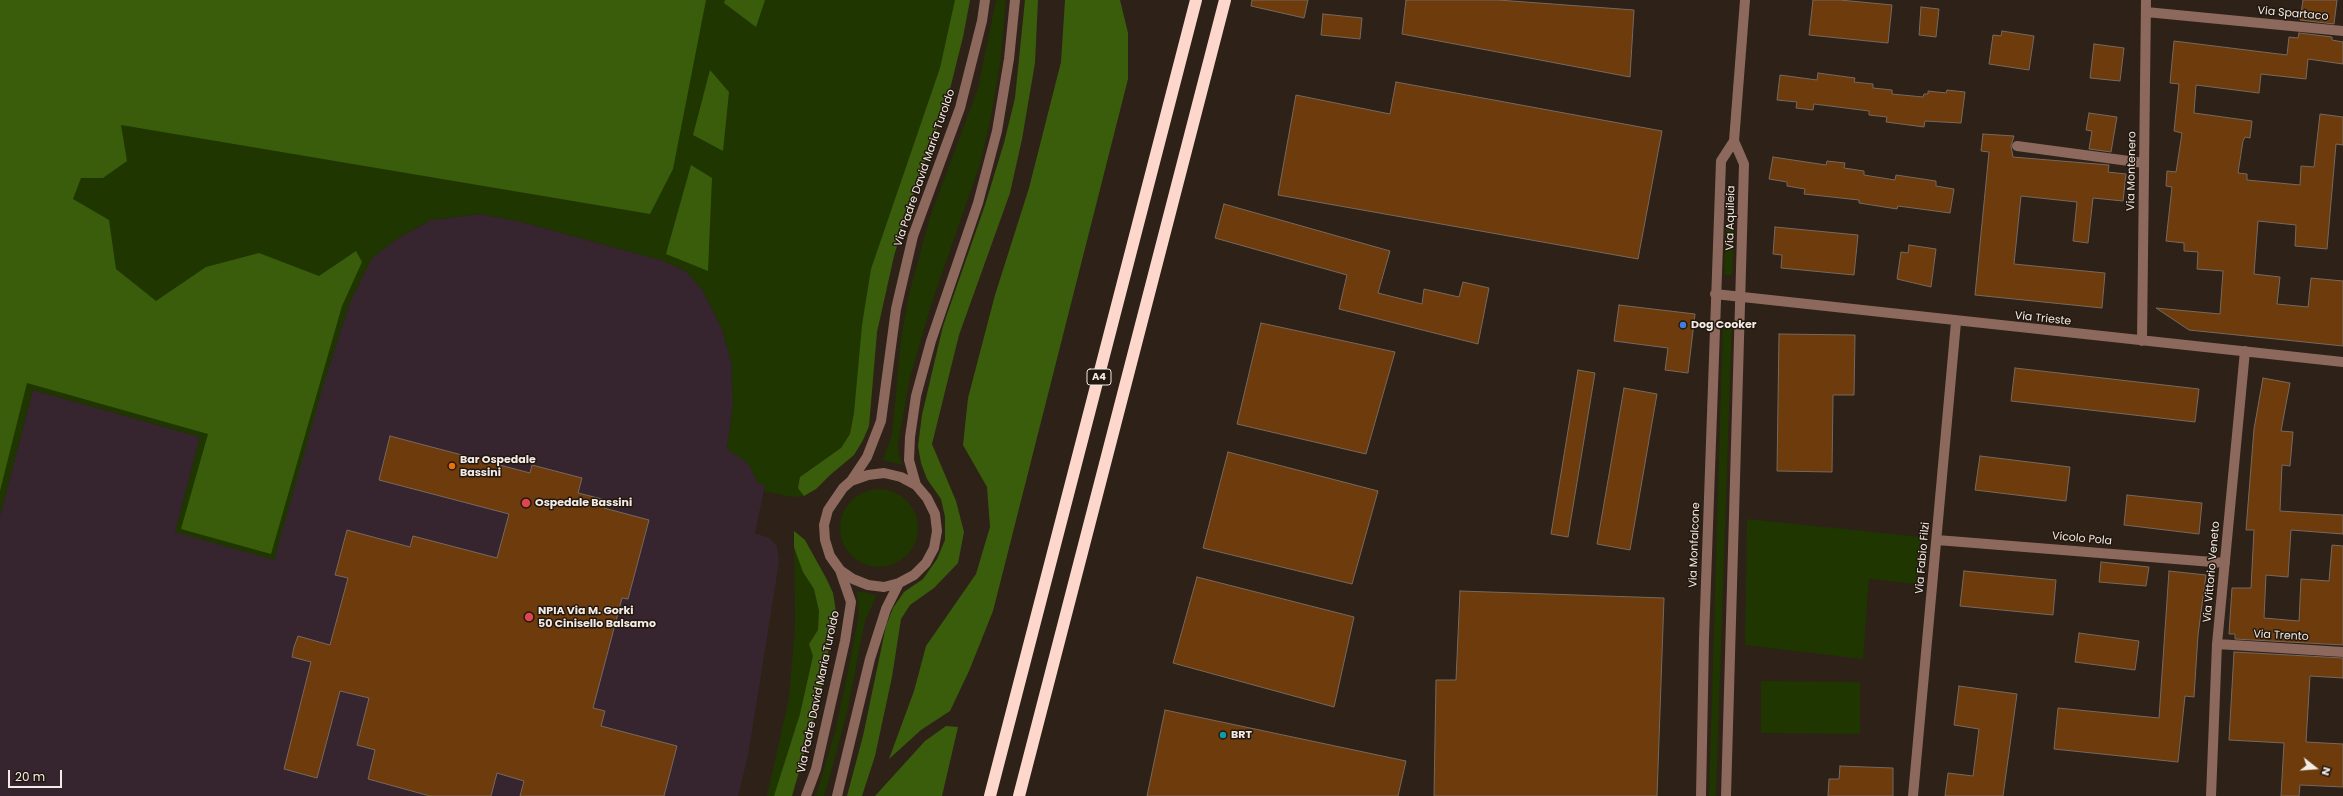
<!DOCTYPE html>
<html>
<head>
<meta charset="utf-8">
<style>
	body { margin:0 }
	#map { position:relative; width:2343px; height:796px; overflow:hidden; background:#2d2118; font-family:Poppins,sans-serif }
	canvas { display:block }
	.north { position:absolute; left:2295px; top:748px; width:40px; height:40px; -webkit-text-stroke:3px #23180f; paint-order:stroke; rotate:107deg; font-size:11px; font-weight:700; line-height:16px; text-align:center; color:#f3ebe5 }
	.north::after { content:''; display:block; margin:auto; width:14px; height:18px; background:#f3ebe5; clip-path:polygon(50% 0,100% 100%,50% 72%,0 100%) }
	.scale { position:absolute; left:8px; top:770px; width:54px; height:18px; box-sizing:border-box; border:2px solid #f3ebe5; border-top:0; padding-left:5px; font-size:12px; line-height:14px; white-space:nowrap; color:#f3ebe5; -webkit-text-stroke:3px #23180f; paint-order:stroke }
</style>
</head>
<body>
<div id="map">
<canvas width="2343" height="796"></canvas>
<div class="north">N</div>
<div class="scale">20 m</div>
</div>
<script>
const ctx = document.querySelector('canvas').getContext('2d');
ctx.lineJoin = 'round';
function fill(path, color) { ctx.fillStyle = color; ctx.fill(path, 'evenodd'); }
const shape = rows => new Path2D(rows.map(r => 'M' + r).join(''));
function stroke(path, color, width, dash) { ctx.strokeStyle = color; ctx.lineWidth = width; ctx.lineCap = dash ? 'butt' : 'round'; ctx.setLineDash(dash || []); ctx.stroke(path); }
function label(font, color, halo, rows, align = 'center') {
  ctx.font = font + ' Poppins,sans-serif'; ctx.lineWidth = 3; ctx.setLineDash([]); ctx.textBaseline = 'middle'; ctx.strokeStyle = halo; ctx.fillStyle = color; for (const [text, x, y, turn = 0] of rows) {
    ctx.save(); ctx.translate(x, y); ctx.rotate((+turn || 0) * Math.PI / 180); ctx.textAlign = isNaN(turn) ? turn : align; if (halo) ctx.strokeText(text, 0, 0); ctx.fillText(text, 0, 0); ctx.restore();
  }
}
const medical = shape([
	[480,214,522,222,664,261,687,272,703,291,722,329,731,361,733,403,727,449,748,463,758,483,765,485,755,533,769,538,777,546,779,562,748,756,738,796,0,796,0,516,33,390,200,437,175,532,326,376,350,302,372,258,398,238,431,220]
]);
const green = shape([
	[0,0,970,0,963,37,948,97,907,212,894,256,877,332,869,426,863,440,854,455,830,475,816,489,804,496,792,497,764,491,765,485,758,483,748,463,727,449,733,403,731,361,722,329,703,291,687,272,664,261,522,222,480,214,431,220,398,238,372,258,350,302,326,376,274,560,175,532,200,437,33,390,0,516],
	[996,0,1006,0,1000,64,990,122,980,164,931,305,910,378,898,443,899,457,903,465,883,460,892,435,901,339,908,298,930,217,978,88],
	[1726,227,1734,227,1732,275,1724,275],
	[1723,321,1732,321,1716,796,1709,796],
	'840 528a39 39 0 1 1 78 0a39 39 0 1 1-78 0Z',
	[1747,519,1921,537,1918,584,1869,579,1863,659,1745,645],
	[794,531,805,540,826,578,833,593,836,612,819,702,793,794,792,796,767,796,789,698,795,626],
	[857,591,877,595,865,621,848,708,828,783,824,796,816,796,835,732,847,676,859,614],
	[1761,681,1860,682,1860,734,1761,733]
]);
const forest = shape([
	[0,0,706,0,673,169,650,214,121,125,127,161,103,178,81,178,73,199,109,220,116,269,156,301,206,267,259,253,319,276,356,251,362,262,342,306,271,554,181,529,208,434,27,383,0,491],
	[725,0,765,0,756,27,724,3],
	[955,0,970,0,963,37,948,97,907,212,894,256,877,332,869,426,863,440,854,455,830,475,816,489,804,496,798,488,800,477,841,448,850,434,854,413,862,325,871,269,940,68],
	[1025,0,1038,0,1035,63,1022,139,1010,193,959,335,932,444,956,501,964,532,958,563,934,588,910,605,901,619,892,677,875,756,862,796,847,796,863,736,886,626,893,608,904,592,923,579,937,559,945,540,945,517,941,499,927,479,921,463,918,446,922,415,943,326,985,205,1004,143,1015,98],
	[1065,0,1120,0,1128,33,1128,79,993,611,969,671,950,711,921,730,889,759,914,691,926,646,976,574,990,527,987,487,963,445,968,398,995,295,1029,188,1061,62],
	[710,70,729,92,723,151,693,135],
	[691,165,712,178,708,271,666,254],
	[794,531,805,540,826,578,833,593,836,612,818,705,792,796,774,796,800,714,813,656,809,644,818,630,819,611,814,589,803,572,794,547],
	[946,726,958,727,942,796,875,796,925,741]
]);
const building = shape([
	[1252,0,1308,0,1304,18,1251,6,1252,0],
	[1406,0,1498,0,1634,10,1630,77,1402,34,1406,0],
	[1813,0,1840,0,1892,5,1888,43,1809,35,1813,0],
	[2303,0,2337,0,2334,24,2300,20,2303,0],
	[1921,7,1939,9,1936,37,1919,35,1921,7],
	[1323,14,1362,18,1360,39,1321,35,1323,14],
	[2002,31,2034,36,2029,70,1989,64,1993,35,2001,36,2002,31],
	[2299,33,2332,37,2332,40,2343,42,2343,64,2308,59,2306,79,2261,74,2259,93,2196,85,2194,113,2252,121,2250,138,2245,137,2243,141,2238,173,2247,174,2247,180,2300,185,2301,166,2314,167,2320,114,2343,117,2343,145,2336,144,2327,249,2295,246,2296,225,2258,221,2254,274,2280,277,2277,304,2308,307,2311,278,2343,281,2343,346,2189,330,2156,308,2220,314,2223,271,2197,269,2198,252,2184,251,2184,243,2166,241,2172,187,2166,186,2167,171,2176,172,2182,133,2174,131,2179,84,2170,83,2174,41,2287,55,2289,37,2298,38,2299,33],
	[2094,44,2124,48,2120,81,2090,78,2094,44],
	[1818,73,1855,78,1854,82,1873,84,1873,88,1892,90,1892,94,1923,97,1924,94,1928,94,1928,91,1946,93,1947,90,1965,92,1961,123,1925,121,1924,127,1886,122,1887,117,1869,115,1869,111,1814,104,1813,110,1796,108,1797,102,1777,100,1780,75,1817,80,1818,73],
	[1396,82,1662,131,1638,259,1278,195,1296,95,1390,114,1396,82],
	[2089,113,2117,117,2111,152,2089,149,2092,131,2086,130,2089,113],
	[1983,134,2014,136,2011,146,2013,157,2109,165,2108,172,2126,174,2123,201,2093,198,2088,243,2073,241,2077,202,2021,196,2014,264,2105,273,2102,308,1975,295,1989,152,1981,151,1983,134],
	[1773,157,1826,165,1827,161,1845,163,1844,168,1864,171,1864,175,1895,180,1896,175,1936,181,1936,186,1954,189,1950,213,1898,206,1897,209,1859,203,1859,200,1804,194,1805,189,1787,186,1787,182,1769,179,1773,157],
	[1224,204,1390,251,1378,293,1422,304,1424,289,1459,297,1463,282,1489,288,1478,344,1339,309,1347,275,1215,238,1224,204],
	[1775,227,1858,235,1854,275,1781,268,1782,255,1773,254,1775,227],
	[1909,245,1936,249,1931,287,1897,279,1901,252,1908,253,1909,245],
	[1619,305,1695,314,1688,373,1665,370,1668,348,1614,341,1619,305],
	[1261,323,1395,352,1366,454,1237,424,1261,323],
	[1779,334,1855,335,1854,395,1833,395,1832,472,1777,471,1779,334],
	[2015,368,2199,389,2195,422,2011,401,2015,368],
	[1578,370,1595,373,1568,537,1551,534,1578,370],
	[2263,378,2290,383,2281,431,2293,432,2290,466,2282,465,2280,511,2343,515,2343,534,2291,530,2288,577,2266,575,2264,618,2299,621,2301,579,2329,581,2332,545,2343,546,2343,645,2235,639,2235,634,2229,634,2232,588,2251,588,2254,530,2246,530,2254,429,2263,378],
	[1624,388,1657,394,1630,550,1597,544,1624,388],
	[390,436,530,473,532,465,582,478,578,493,606,500,604,508,649,520,628,599,622,598,593,708,605,711,601,726,677,746,664,796,520,796,524,781,497,773,491,796,430,796,368,779,375,750,357,745,369,698,340,691,317,778,284,769,311,662,292,657,294,647,298,636,330,645,348,578,335,575,347,530,410,547,413,536,497,558,509,514,379,480,390,436],
	[1228,452,1378,491,1352,584,1203,548,1228,452],
	[1980,456,2070,467,2066,501,1975,490,1980,456],
	[2127,495,2202,503,2199,534,2124,525,2127,495],
	[2101,562,2149,567,2146,586,2099,582,2101,562],
	[1964,571,2056,580,2053,615,1960,606,1964,571],
	[2169,571,2206,575,2198,635,2194,697,2185,696,2178,762,2054,749,2058,708,2159,718,2169,571],
	[1197,577,1354,617,1334,707,1173,663,1197,577],
	[1460,591,1664,598,1657,796,1434,796,1436,680,1456,680,1460,591],
	[2079,633,2139,641,2135,670,2075,662,2079,633],
	[2234,652,2343,658,2343,678,2310,676,2306,742,2343,744,2343,787,2300,785,2299,796,2281,796,2284,743,2229,740,2234,652],
	[1959,686,2017,694,2003,796,1945,796,1948,773,1973,776,1979,729,1954,725,1959,686],
	[1165,710,1406,761,1398,796,1147,796,1165,710],
	[1840,766,1893,768,1893,796,1828,796,1829,779,1839,779,1840,766]
]);
const minor = shape([
	[2146,12,2343,31],
	[2017,146,2144,163],
	[1715,294,2343,362],
	[2142,341,2146,0],
	[851,481,867,457,881,421,896,309,913,236,960,108,982,21,985,0],
	[916,485,909,460,910,437,916,396,931,341,978,203,997,131,1009,59,1015,0],
	[1937,540,2225,563],
	[2217,644,2343,652],
	[806,796,816,769,845,641,851,602,840,570,830,556,825,540,824,525,828,510,843,488,851,481,868,475,884,473,901,477,916,485,927,498,935,514,937,531,934,548,926,563,914,575,899,583,884,587,868,585,853,579,840,570],
	[837,796,870,659,886,609,899,583],
	[1701,796,1704,638,1721,161,1734,141,1745,0],
	[1726,796,1744,164,1734,141],
	[1913,796,1956,322],
	[2211,796,2217,644,2245,351]
]);
const highway = shape([
	[990,796,1196,0],
	[1019,796,1225,0]
]);
const markers = [
	[1683,325,4,"#3f7fe0"],
	[452,466,4,"#e8710a"],
	[526,503,5,"#e0444e"],
	[529,617,5,"#e0444e"],
	[1223,735,4,"#0f9aa8"]
];
const shields = [
	[1099,377,24]
];
const shieldNames = [
	["A4",1099,377]
];
const streetNames = [
	["Via Spartaco",2293,14,5],
	["Via Padre David Maria Turoldo",925,168,-71],
	["Via Montenero",2132,171,-89],
	["Via Aquileia",1731,218,-89],
	["Via Trieste",2043,319,6],
	["Vicolo Pola",2082,539,5],
	["Via Monfalcone",1695,545,-88],
	["Via Fabio Filzi",1923,558,-85],
	["Via Vittorio Veneto",2212,572,-85],
	["Via Trento",2281,636,3],
	["Via Padre David Maria Turoldo",819,692,-78]
];
const poiNames = [
	["Dog Cooker",1691,325],
	["Bar Ospedale",460,460],
	["Bassini",460,473],
	["Ospedale Bassini",535,503],
	["NPIA Via M. Gorki",538,611],
	["50 Cinisello Balsamo",538,624],
	["BRT",1231,735]
];
fill(medical, '#36252f');
fill(green, '#1f3601');
fill(forest, '#3a5d0b');
fill(building, '#6d3b0c');
stroke(building, '#77695e', 1);
stroke(minor, '#8d685c', 10);
stroke(highway, '#fdd7cb', 12);
for (const [x, y, r, color] of markers) { const dot = new Path2D(); dot.arc(x, y, r, 0, 2 * Math.PI); ctx.fillStyle = color; ctx.fill(dot); stroke(dot, '#23180f', 1.5); }
for (const [x, y, w] of shields) { const box = new Path2D(); box.roundRect(x - w / 2, y - 8, w, 16, 3); ctx.fillStyle = '#23180f'; ctx.fill(box); stroke(box, '#f3ebe5', 1); }
label('bold 10px', '#f3ebe5', null, shieldNames);
label('11px', '#f3ebe5', '#23180f', streetNames);
label('bold 11px', '#f3ebe5', '#23180f', poiNames, 'left');
</script>
</body>
</html>
